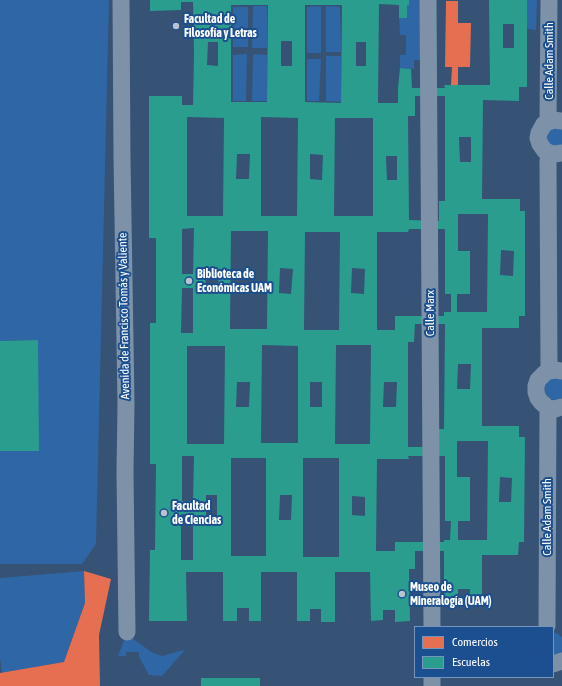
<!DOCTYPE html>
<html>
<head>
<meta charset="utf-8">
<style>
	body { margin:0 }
	#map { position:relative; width:562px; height:686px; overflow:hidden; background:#365274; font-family:"Asap Condensed",sans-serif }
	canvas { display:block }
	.legend { position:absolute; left:414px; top:626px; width:140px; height:52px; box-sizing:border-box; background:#1b4f8f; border:1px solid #7695bc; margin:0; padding:5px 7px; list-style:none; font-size:12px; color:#fff }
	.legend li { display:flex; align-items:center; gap:8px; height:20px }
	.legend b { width:20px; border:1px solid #7695bc }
</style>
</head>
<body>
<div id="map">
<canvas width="562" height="686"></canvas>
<ul class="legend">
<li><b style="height:11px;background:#e76f51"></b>Comercios</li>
<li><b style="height:11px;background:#2a9d8f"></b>Escuelas</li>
</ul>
</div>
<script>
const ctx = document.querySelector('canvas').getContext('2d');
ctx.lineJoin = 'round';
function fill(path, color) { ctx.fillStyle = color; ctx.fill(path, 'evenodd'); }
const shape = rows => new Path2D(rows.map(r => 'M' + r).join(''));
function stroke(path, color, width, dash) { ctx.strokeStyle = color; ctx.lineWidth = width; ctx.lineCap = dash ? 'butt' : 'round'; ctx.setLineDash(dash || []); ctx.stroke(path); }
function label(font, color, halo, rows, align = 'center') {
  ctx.font = font + ' "Asap Condensed",sans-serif'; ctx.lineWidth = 4; ctx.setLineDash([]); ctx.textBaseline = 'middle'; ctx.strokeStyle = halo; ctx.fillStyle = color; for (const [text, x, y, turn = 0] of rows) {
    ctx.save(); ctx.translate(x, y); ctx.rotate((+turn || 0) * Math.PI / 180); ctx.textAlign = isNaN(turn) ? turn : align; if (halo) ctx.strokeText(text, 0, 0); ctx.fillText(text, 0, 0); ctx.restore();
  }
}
const green = shape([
	[0,0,109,0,96,544,82,564,0,564,0,451,38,451,38,340,0,341],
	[409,0,421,0,422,60,414,60,414,69,400,68,400,55,406,55,406,35,400,35,399,18,407,5,409,5],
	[527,0,537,0,536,30,527,29],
	[253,6,267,6,267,48,252,48],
	[321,6,321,53,307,53,307,7],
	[326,6,340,7,341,52,326,52],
	[233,7,248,7,248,47,233,47],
	[247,54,246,101,233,101,233,55],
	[253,54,267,55,267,101,252,101],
	[326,56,341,56,341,102,326,101],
	[307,59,321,59,319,101,307,101],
	[562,127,562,146,549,146,545,132,547,129],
	[552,378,560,378,562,380,562,398,558,400,555,400,551,399,548,397,544,390,546,382],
	[84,571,85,603,64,662,2,673,0,658,0,578],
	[553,633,557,633,562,637,562,653,553,657],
	[126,635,129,636,153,653,162,656,183,650,184,651,162,676,149,675,139,657,139,652,126,652,126,656,118,656]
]);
const shops = shape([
	[446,1,458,1,458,23,471,23,470,67,458,67,458,85,451,85,452,67,445,67],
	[84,571,111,579,99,635,100,686,0,686,0,673,64,662,85,603]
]);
const schools = shape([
	[150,0,409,0,409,5,407,5,407,18,399,18,399,5,379,4,378,103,398,103,398,88,400,68,411,69,412,88,445,88,444,85,490,85,489,0,527,0,527,87,519,87,519,101,483,100,482,199,520,199,520,211,525,211,525,316,519,316,519,328,482,328,482,426,519,426,519,437,525,437,524,542,519,542,518,555,482,555,482,602,470,602,470,589,458,589,458,602,444,601,444,551,415,551,415,569,409,569,410,621,395,622,395,610,383,610,383,620,371,621,370,572,335,572,335,622,321,622,321,609,310,609,310,621,297,621,297,572,261,572,261,621,249,621,249,608,237,608,237,621,223,621,223,572,186,572,187,621,149,621,150,550,155,550,156,464,150,464,150,323,156,323,156,238,149,238,149,96,182,96,182,105,193,105,194,54,193,2,181,2,181,10,150,11],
	[231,5,268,5,267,102,231,102],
	[305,5,342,5,341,103,305,102],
	[503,24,514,24,514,48,503,48],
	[281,41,292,41,292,66,281,66],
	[208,42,218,42,218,66,207,65],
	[356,42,366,42,366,66,356,66],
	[415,96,445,96,445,201,439,201,439,221,409,220,408,116,415,116],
	[187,117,224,118,223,216,187,216],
	[261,117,298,118,297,216,261,216],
	[335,118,373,118,373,216,334,216],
	[459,137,471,137,471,162,460,162],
	[237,154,250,154,249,179,236,179],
	[310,154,323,155,322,180,310,179],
	[386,156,397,156,397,180,387,180],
	[458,214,488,214,487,312,457,312,457,294,470,294,470,251,458,251],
	[194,228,193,274,182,274,182,229],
	[409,229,445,229,445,294,451,294,451,312,444,312,444,316,395,316,395,330,377,330,377,232,408,232],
	[231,231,268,231,267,329,230,329],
	[305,232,340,232,339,330,304,330],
	[501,250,514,251,513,276,500,275],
	[280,268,293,269,291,294,279,293],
	[352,268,365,269,364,294,351,293],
	[206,269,219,269,218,294,205,293],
	[182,288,193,288,193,333,181,333],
	[415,324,445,324,444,429,438,429,438,447,408,447,408,342,414,342],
	[262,345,298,346,298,443,261,443],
	[336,345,371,345,370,444,335,444],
	[187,346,225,346,224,444,187,444],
	[458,364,471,364,470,389,457,389],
	[237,382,250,382,249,407,236,407],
	[310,382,322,382,322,407,310,407],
	[384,382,397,382,396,407,383,407],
	[457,441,488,441,487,540,458,540,458,521,470,521,470,477,457,477],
	[182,456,194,456,193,501,182,501],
	[408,456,445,456,445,521,451,521,450,540,444,540,444,542,395,542,395,551,376,551,377,459,409,459],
	[231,458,266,458,266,556,231,556],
	[303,458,339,458,339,557,303,557],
	[500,477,512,478,511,502,499,502],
	[206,495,217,495,217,519,206,519],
	[280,495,292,495,291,520,279,520],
	[352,496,365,497,365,516,352,515],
	[181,514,193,514,193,560,181,560],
	[38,340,39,451,0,451,0,341],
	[201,678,260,678,260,686,201,686]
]);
const minor = shape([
	[121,0,122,157,126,404,125,472,127,632],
	[428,0,432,627],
	[548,121,549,0],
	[562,121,553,120,544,124,539,133,538,138,540,144,545,151,550,153,555,154,562,153],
	[549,371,548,161,550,153],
	[562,371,555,370,549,371,545,373,538,380,536,386,536,392,538,398,541,402,548,408,555,409,562,407],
	[547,626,548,408],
	[553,664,562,661],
	[432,677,432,686]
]);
const markers = [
	[176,26,4,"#b9c2ce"],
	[189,281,4,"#b9c2ce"],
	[164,513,4,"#b9c2ce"],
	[402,594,4,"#b9c2ce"]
];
const poiNames = [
	["Facultad de",184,19],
	["Filosofía y Letras",184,33],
	["Biblioteca de",197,274],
	["Económicas UAM",197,288],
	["Facultad",172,506],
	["de Ciencias",172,520],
	["Museo de",410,587],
	["Mineralogía (UAM)",410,601]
];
const streetNames = [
	["Calle Adam Smith",549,61,-90],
	["Calle Marx",430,313,-90],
	["Avenida de Francisco Tomás y Valiente",124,316,-91],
	["Calle Adam Smith",547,517,-90]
];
fill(green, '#2f66a5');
fill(shops, '#e76f51');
fill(schools, '#2a9d8f');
stroke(minor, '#7d92a8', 17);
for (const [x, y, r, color] of markers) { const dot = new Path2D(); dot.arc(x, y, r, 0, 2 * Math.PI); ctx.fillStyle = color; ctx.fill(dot); stroke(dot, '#1b4f8f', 1.5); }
label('bold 12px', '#fff', '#1b4f8f', poiNames, 'left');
label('12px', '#fff', '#1b4f8f', streetNames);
</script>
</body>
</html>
